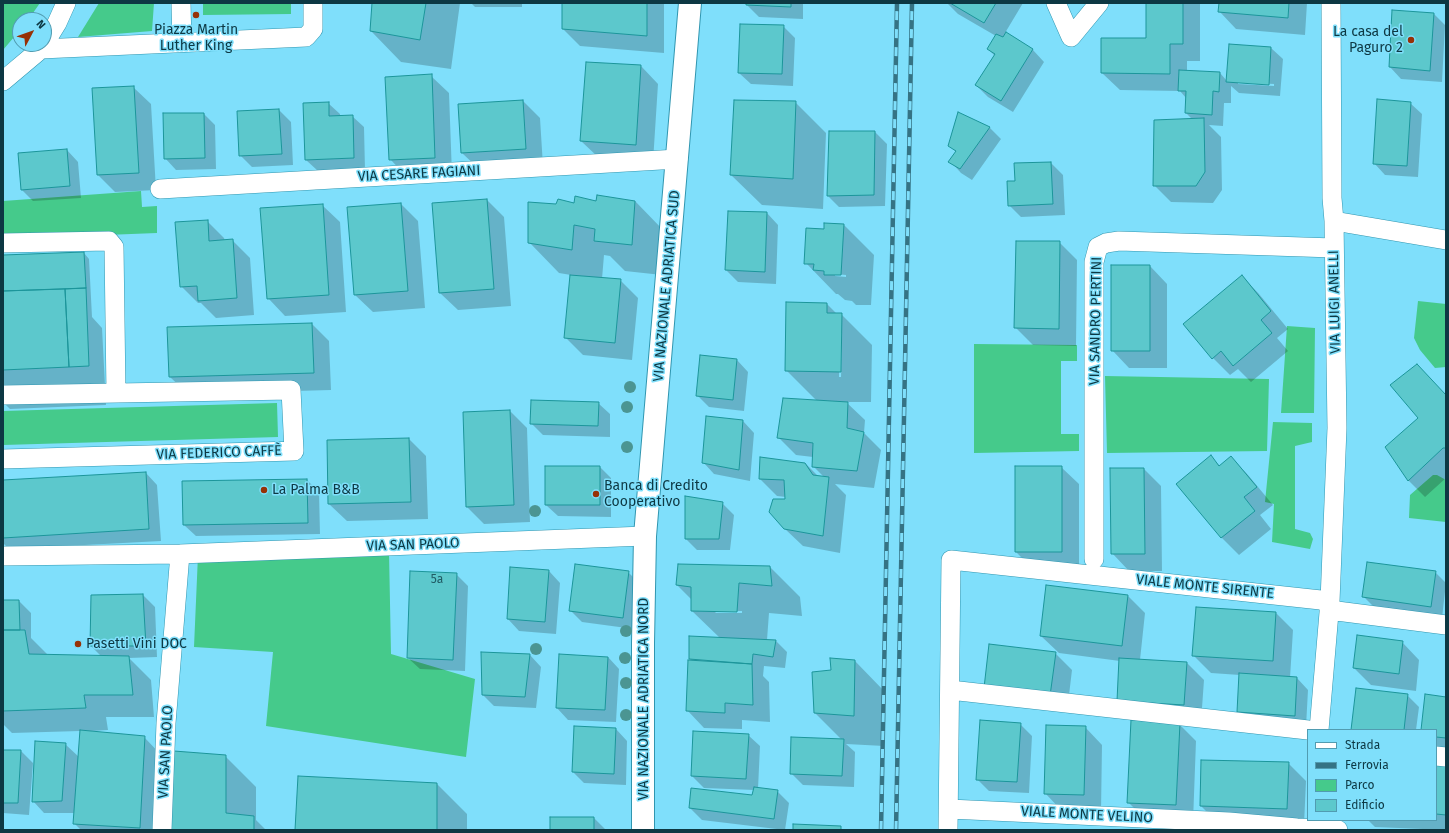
<!DOCTYPE html>
<html>
<head>
<meta charset="utf-8">
<style>
	body { margin:0 }
	#map { position:relative; width:1449px; height:833px; overflow:hidden; background:#7fdffb; font-family:"Fira Sans",sans-serif }
	canvas { display:block }
	.frame { position:absolute; inset:0; border:4px solid #0d3843; pointer-events:none }
	.legend { position:absolute; left:1307px; top:729px; width:130px; height:92px; box-sizing:border-box; background:#7fdffb; border:1px solid #519cb1; margin:0; padding:5px 7px; list-style:none; font-size:12px; color:#0d3843 }
	.legend li { display:flex; align-items:center; gap:8px; height:20px }
	.legend b { width:20px; border:1px solid #519cb1 }
	.north { position:absolute; left:12px; top:12px; width:40px; height:40px; box-sizing:border-box; background:#7fdffb; border:1px solid #519cb1; border-radius:50%; rotate:49deg; font-size:11px; font-weight:700; line-height:16px; text-align:center; color:#0d3843 }
	.north::after { content:''; display:block; margin:auto; width:14px; height:18px; background:#973105; clip-path:polygon(50% 0,100% 100%,50% 72%,0 100%) }
</style>
</head>
<body>
<div id="map">
<canvas width="1449" height="833"></canvas>
<div class="frame"></div>
<ul class="legend">
<li><b style="height:5px;background:#fff"></b>Strada</li>
<li><b style="height:5px;background:#357384"></b>Ferrovia</li>
<li><b style="height:11px;background:#45ca8b"></b>Parco</li>
<li><b style="height:11px;background:#5cc8cc"></b>Edificio</li>
</ul>
<div class="north">N</div>
</div>
<script>
const ctx = document.querySelector('canvas').getContext('2d');
ctx.lineJoin = 'round';
function fill(path, color) { ctx.fillStyle = color; ctx.fill(path, 'evenodd'); }
const shape = rows => new Path2D(rows.map(r => 'M' + r).join(''));
function stroke(path, color, width, dash) { ctx.strokeStyle = color; ctx.lineWidth = width; ctx.lineCap = dash ? 'butt' : 'round'; ctx.setLineDash(dash || []); ctx.stroke(path); }
function label(font, color, halo, rows, align = 'center') {
  ctx.font = font + ' "Fira Sans",sans-serif'; ctx.lineWidth = 3; ctx.setLineDash([]); ctx.textBaseline = 'middle'; ctx.strokeStyle = halo; ctx.fillStyle = color; for (const [text, x, y, turn = 0] of rows) {
    ctx.save(); ctx.translate(x, y); ctx.rotate((+turn || 0) * Math.PI / 180); ctx.textAlign = isNaN(turn) ? turn : align; if (halo) ctx.strokeText(text, 0, 0); ctx.fillText(text, 0, 0); ctx.restore();
  }
}
const green = shape([
	[3,3,40,3,28,20,20,20,20,30,3,50],
	[99,3,154,3,152,31,78,37],
	[203,3,291,3,291,14,203,15],
	[141,191,142,207,157,206,157,233,3,239,3,201],
	[1418,301,1446,304,1446,367,1435,368,1420,350,1414,338],
	[1287,326,1315,328,1314,413,1281,413],
	[974,344,1077,345,1077,361,1061,361,1061,434,1079,434,1079,451,974,453],
	[1105,376,1269,379,1267,451,1107,453],
	[277,403,278,437,3,445,3,411],
	[1273,422,1312,423,1312,442,1295,446,1295,529,1310,533,1313,539,1310,549,1272,542,1274,504,1265,502],
	[1433,475,1437,475,1446,480,1446,522,1409,518,1410,495],
	[389,552,391,654,475,679,466,757,266,726,273,652,194,647,198,555]
]);
const shadow = shape([
	[373,3,460,3,451,69,401,62,371,31],
	[471,3,522,3,522,7,475,7],
	[563,3,664,3,664,53,580,46,563,29],
	[747,3,803,3,803,19,759,17,747,5],
	[947,3,1023,3,1005,33,1033,50,1044,62,1013,112,988,97,976,85,995,56,988,49,996,36,958,14],
	[1147,3,1200,3,1200,61,1187,61,1187,72,1220,73,1227,81,1271,48,1283,59,1280,96,1239,93,1231,86,1231,103,1224,103,1223,126,1209,125,1221,137,1222,190,1213,203,1171,202,1154,185,1193,120,1186,113,1186,98,1180,91,1120,90,1102,73,1147,39],
	[1238,82,1274,84,1274,86,1238,84],
	[1220,3,1307,3,1305,35,1236,29,1219,11],
	[1434,14,1445,25,1442,82,1401,79,1390,67],
	[783,26,795,38,793,86,751,84,739,73],
	[641,66,658,84,653,162,599,158,581,141],
	[431,76,449,93,452,175,407,177,390,159],
	[133,87,151,104,156,190,115,192,98,175],
	[523,101,540,118,543,166,480,170,462,153],
	[795,102,826,133,823,209,762,205,731,175],
	[328,103,340,114,340,116,352,116,364,127,365,170,318,171,306,160],
	[1410,103,1422,114,1418,177,1385,175,1374,163],
	[279,110,291,122,293,165,252,167,240,155],
	[204,114,215,125,216,169,176,170,165,158],
	[958,114,990,128,1001,139,972,180,961,173,950,161,956,152,949,145],
	[875,132,887,144,885,206,839,207,828,196],
	[67,150,78,162,81,198,33,201,22,190],
	[1051,163,1063,175,1065,215,1021,217,1009,205,1016,182],
	[487,200,504,217,511,306,458,310,440,293],
	[635,201,665,232,662,275,625,271,610,256,604,255,602,279,620,280,638,298,632,360,583,355,565,337,571,275,559,273,529,242,557,205],
	[401,204,418,221,425,308,373,312,355,295],
	[322,205,340,222,346,312,285,316,268,298],
	[767,213,778,225,776,284,738,282,726,270],
	[207,221,224,238,225,241,232,240,250,258,254,315,216,318,201,303,198,303,181,286],
	[844,225,874,255,871,305,856,305,852,301,845,300,838,294,836,294,806,263],
	[835,274,846,275,846,277,835,276],
	[1059,242,1077,260,1076,346,1033,345,1016,328],
	[84,253,89,259,92,317,102,328,106,405,10,409,3,402,3,256],
	[1150,266,1167,284,1167,368,1129,368,1112,350],
	[1242,276,1259,294,1288,329,1277,338,1288,351,1251,382,1238,369,1230,375,1213,358,1185,324],
	[787,303,827,304,837,314,841,314,872,345,871,402,846,402,865,420,864,433,881,450,874,488,835,484,846,495,840,553,803,546,785,529,786,497,777,496,760,479,761,458,805,463,818,476,824,477,813,466,813,457,796,455,778,437,817,401,786,370],
	[840,333,842,333,841,377,839,377],
	[312,324,329,341,331,390,188,394,170,377],
	[737,360,748,372,744,411,709,407,697,395],
	[1446,395,1446,478,1425,497,1408,480],
	[598,403,610,414,610,437,543,435,531,423],
	[510,411,527,428,530,522,484,524,467,507],
	[743,421,754,433,750,481,714,474,703,462],
	[409,439,426,456,428,519,347,521,329,504],
	[1211,457,1220,466,1231,457,1248,475,1273,505,1260,515,1271,529,1239,555,1222,538,1178,484],
	[600,467,611,478,611,517,558,516,546,505],
	[1061,467,1079,484,1079,569,1033,569,1016,552],
	[1144,469,1161,486,1162,571,1129,571,1112,553],
	[146,473,157,485,161,541,9,549,3,543,3,481],
	[307,480,319,492,320,534,196,536,184,525,183,482],
	[722,503,734,515,730,550,697,550,686,539],
	[770,567,800,597,802,616,769,613,767,640,776,641,787,652,785,668,764,666,763,676,769,682,770,722,742,720,742,729,704,728,687,710,692,661,690,659,720,638,692,611,692,600,677,585],
	[714,611,742,611,742,613,716,613],
	[549,571,560,583,556,634,519,631,508,619],
	[628,572,640,584,634,629,582,622,570,610],
	[1435,572,1446,583,1442,618,1375,608,1363,596],
	[456,574,468,586,465,671,420,669,408,658],
	[143,595,155,607,157,657,129,658,151,680,154,717,106,717,108,730,91,731,91,732,144,737,166,760,163,830,81,830,74,823,75,813,44,813,33,801,65,744,79,757,80,731,12,733,3,724,3,601,19,601,31,613,31,638,47,654,47,656,102,657,91,646],
	[1128,596,1145,613,1140,660,1187,663,1204,680,1201,722,1135,718,1120,661,1059,653,1041,636],
	[1197,608,1276,613,1293,630,1290,678,1297,678,1308,690,1306,727,1249,723,1238,712,1240,675,1211,673,1193,655],
	[1402,642,1419,660,1416,691,1371,685,1354,668],
	[1055,653,1072,670,1067,712,1002,704],
	[530,655,541,667,536,708,494,706,483,695],
	[608,657,619,669,616,722,568,720,557,708],
	[855,661,885,692,884,746,846,744,855,752,854,787,803,785,791,773,842,740,815,713,832,671],
	[1407,695,1419,707,1416,730,1352,730],
	[1446,698,1446,748,1436,747,1436,730,1422,730],
	[1020,724,1032,736,1029,793,989,791,977,779],
	[1179,724,1196,741,1193,822,1146,820,1128,802],
	[1085,727,1102,745,1101,812,1062,811,1045,793],
	[616,729,627,741,626,785,584,783,573,772],
	[748,735,760,746,758,789,777,791,789,803,785,830,702,820,690,808,753,797,754,790,704,788,692,776],
	[3,751,21,751,33,763,29,815,3,813],
	[225,756,256,787,256,820,266,830,173,830],
	[1288,763,1306,781,1304,825,1218,823,1201,806],
	[1436,766,1446,766,1446,830,1375,827,1368,820,1436,820],
	[437,784,467,814,467,830,296,830],
	[551,818,594,818,606,830,551,830]
]);
const building = shape([
	[372,3,426,3,420,40,370,31,372,3],
	[562,3,647,3,647,36,562,29,562,3],
	[746,3,791,3,791,7,746,5,746,3],
	[950,3,996,3,984,23,950,3],
	[1146,3,1183,3,1183,44,1170,44,1170,74,1101,73,1101,38,1146,38,1146,3],
	[1219,3,1289,3,1288,18,1218,12,1219,3],
	[1392,10,1434,13,1430,71,1389,67,1392,10],
	[740,24,784,25,782,74,738,73,740,24],
	[1006,32,1033,49,1001,101,975,85,995,54,987,49,996,34,1003,37,1006,32],
	[1229,44,1271,47,1269,85,1226,82,1229,44],
	[586,62,641,65,636,145,580,141,586,62],
	[1179,70,1220,72,1219,92,1213,91,1212,115,1185,113,1186,91,1178,91,1179,70],
	[432,74,435,158,389,160,385,77,432,74],
	[134,86,139,173,97,175,92,88,134,86],
	[1377,99,1411,102,1407,166,1373,164,1377,99],
	[523,100,526,149,461,153,458,104,523,100],
	[734,100,796,101,793,179,730,175,734,100],
	[329,102,329,116,353,115,354,158,305,160,303,103,329,102],
	[279,109,282,154,239,156,237,111,279,109],
	[958,112,990,127,960,169,948,162,956,151,948,146,958,112],
	[163,113,204,113,205,158,164,159,163,113],
	[1204,118,1205,172,1196,186,1153,186,1154,120,1204,118],
	[829,131,875,131,874,195,827,196,829,131],
	[67,149,70,186,21,190,18,153,67,149],
	[1051,162,1053,204,1008,206,1007,181,1015,181,1014,163,1051,162],
	[597,195,635,201,632,245,594,241,595,229,574,225,572,250,528,243,528,202,556,204,558,199,574,203,575,196,596,201,597,195],
	[487,199,494,289,439,293,432,203,487,199],
	[401,203,408,291,354,295,347,207,401,203],
	[323,204,329,295,267,299,260,208,323,204],
	[728,211,767,212,765,272,725,270,728,211],
	[208,220,209,241,233,239,237,298,198,301,197,286,180,287,175,222,208,220],
	[824,223,844,224,841,275,824,275,824,271,813,270,814,264,804,264,806,228,824,229,824,223],
	[1016,241,1060,241,1059,329,1014,328,1016,241],
	[84,252,86,288,3,291,3,255,84,252],
	[1111,265,1150,265,1150,351,1111,351,1111,265],
	[570,275,621,279,615,343,564,338,570,275],
	[1242,275,1271,311,1261,320,1272,333,1233,366,1221,351,1212,359,1183,324,1242,275],
	[86,288,89,366,69,367,65,289,86,288],
	[65,289,69,367,3,370,3,291,65,289],
	[786,302,827,303,827,313,842,313,841,372,785,371,786,302],
	[312,323,314,373,169,377,167,327,312,323],
	[700,355,737,359,733,400,696,396,700,355],
	[1417,364,1446,395,1446,448,1443,448,1408,481,1385,447,1418,418,1390,385,1417,364],
	[783,398,848,402,847,428,864,432,857,471,812,467,813,443,777,438,783,398],
	[531,400,599,402,598,426,530,424,531,400],
	[510,410,514,505,466,507,463,412,510,410],
	[706,416,743,420,739,470,702,463,706,416],
	[409,438,411,502,328,504,327,440,409,438],
	[1211,455,1219,466,1231,456,1257,487,1244,497,1255,511,1221,538,1176,484,1211,455],
	[760,457,805,463,813,475,829,477,823,536,784,529,769,512,773,499,785,499,784,480,759,479,760,457],
	[545,466,600,466,600,505,545,505,545,466],
	[1015,466,1062,466,1062,552,1015,552,1015,466],
	[1110,468,1144,468,1145,554,1111,554,1110,468],
	[146,472,149,529,3,538,3,480,146,472],
	[307,479,308,523,183,525,182,481,307,479],
	[685,496,723,502,719,539,685,539,685,496],
	[1367,562,1436,571,1431,607,1362,597,1367,562],
	[575,564,629,571,623,618,569,611,575,564],
	[678,564,770,566,772,586,739,583,737,612,691,611,691,587,676,585,678,564],
	[510,567,549,570,545,622,507,619,510,567],
	[410,571,457,573,453,660,407,658,410,571],
	[1046,585,1128,595,1122,646,1040,636,1046,585],
	[143,594,146,646,90,646,91,595,143,594],
	[3,600,19,600,20,630,3,630,3,600],
	[1196,607,1276,612,1273,661,1192,656,1196,607],
	[3,630,25,630,29,654,129,656,133,695,84,695,86,708,3,711,3,630],
	[1357,635,1403,641,1399,674,1353,668,1357,635],
	[689,636,776,640,773,657,753,654,752,664,689,659,689,636],
	[989,644,1056,652,1050,696,984,688,989,644],
	[481,652,530,654,525,697,482,695,481,652],
	[559,654,608,657,605,710,556,708,559,654],
	[830,658,855,660,854,716,814,713,812,672,831,670,830,658],
	[1119,658,1187,662,1184,705,1117,701,1119,658],
	[688,660,752,664,753,705,725,703,725,713,686,711,688,660],
	[1239,673,1297,677,1295,716,1237,712,1239,673],
	[1356,688,1408,694,1404,730,1351,730,1356,688],
	[1425,694,1446,697,1446,738,1436,737,1436,730,1421,730,1425,694],
	[980,720,1021,723,1017,782,976,780,980,720],
	[1131,720,1180,723,1176,805,1127,803,1131,720],
	[1046,725,1086,726,1084,795,1044,794,1046,725],
	[574,726,616,728,614,774,572,772,574,726],
	[80,730,145,736,140,828,73,824,80,730],
	[693,731,749,734,746,779,691,776,693,731],
	[791,737,844,739,842,776,790,774,791,737],
	[35,741,66,743,62,801,32,802,35,741],
	[3,750,21,750,18,803,3,803,3,750],
	[174,751,226,755,226,813,254,816,254,830,171,830,174,751],
	[1201,760,1289,762,1287,809,1200,806,1201,760],
	[1436,765,1446,765,1446,815,1436,814,1436,765],
	[298,776,437,783,437,830,295,830,298,776],
	[754,787,778,790,774,819,689,808,691,788,752,795,754,787],
	[550,817,594,817,594,830,550,830,550,817],
	[793,824,841,826,841,830,793,830,793,824]
]);
const street = shape([
	[181,3,182,42],
	[1056,3,1071,37,1099,3],
	[41,49,306,37,313,29,313,3],
	[3,81,41,49,57,23,66,3],
	[160,189,678,159],
	[1334,221,1446,240],
	[3,243,109,241,114,247,116,393],
	[3,395,291,390,294,451,3,459],
	[3,556,180,554,645,536],
	[1094,559,1094,262,1098,247,1106,243,1119,241,1334,248],
	[1329,610,1446,625],
	[950,690,1308,730],
	[1319,730,1330,601,1337,428,1334,221,1332,198,1331,3],
	[1436,756,1446,757],
	[949,809,1229,822,1297,828,1338,830],
	[162,830,166,723,180,554],
	[948,830,951,560,1330,601]
]);
const secondary = shape([
	[643,830,643,643,645,536,690,3]
]);
const rail = shape([
	[881,830,897,3],
	[896,830,912,3]
]);
const trees = [
	[630,387],
	[627,407],
	[627,447],
	[535,511],
	[626,631],
	[536,649],
	[625,658],
	[626,683],
	[626,715]
];
const markers = [
	[196,15,4,"#973105"],
	[1411,40,4,"#973105"],
	[264,490,4,"#973105"],
	[596,494,4,"#973105"],
	[78,644,4,"#973105"]
];
const numberNames = [
	["5a",437,580]
];
const poiNames = [
	["Piazza Martin",196,30,"center"],
	["Luther King",196,46,"center"],
	["La casa del",1403,32,"right"],
	["Paguro 2",1403,48,"right"],
	["Banca di Credito",604,486],
	["Cooperativo",604,502],
	["La Palma B&B",272,490],
	["Pasetti Vini DOC",86,644]
];
const streetNames = [
	["VIA CESARE FAGIANI",419,174,-3],
	["VIA NAZIONALE ADRIATICA SUD",667,286,-85],
	["VIA LUIGI ANELLI",1335,302,-91],
	["VIA SANDRO PERTINI",1096,321,-89],
	["VIA FEDERICO CAFFÈ",219,453,-2],
	["VIA SAN PAOLO",413,545,-2],
	["VIALE MONTE SIRENTE",1205,587,6],
	["VIA NAZIONALE ADRIATICA NORD",644,699,-90],
	["VIA SAN PAOLO",166,752,-87],
	["VIALE MONTE VELINO",1087,815,3]
];
fill(green, '#45ca8b');
fill(shadow, '#0003');
fill(building, '#5cc8cc');
stroke(building, '#1c959a', 1);
stroke(street, '#3096b0', 20);
stroke(secondary, '#3096b0', 24);
stroke(street, '#fff', 19);
stroke(secondary, '#fff', 22);
stroke(rail, '#357384', 4.5);
stroke(rail, '#7fdffb', 3, [9]);
ctx.fillStyle = '#4b9592';
for (const [x, y] of trees) { ctx.beginPath(); ctx.arc(x, y, 6, 0, 2 * Math.PI); ctx.fill(); }
for (const [x, y, r, color] of markers) { const dot = new Path2D(); dot.arc(x, y, r, 0, 2 * Math.PI); ctx.fillStyle = color; ctx.fill(dot); stroke(dot, '#7fdffb', 1.5); }
label('12px', '#215c65', null, numberNames);
label('14px', '#0d3843', '#7fdffb', poiNames, 'left');
label('14px', '#0d3843', '#7fdffb', streetNames);
</script>
</body>
</html>
